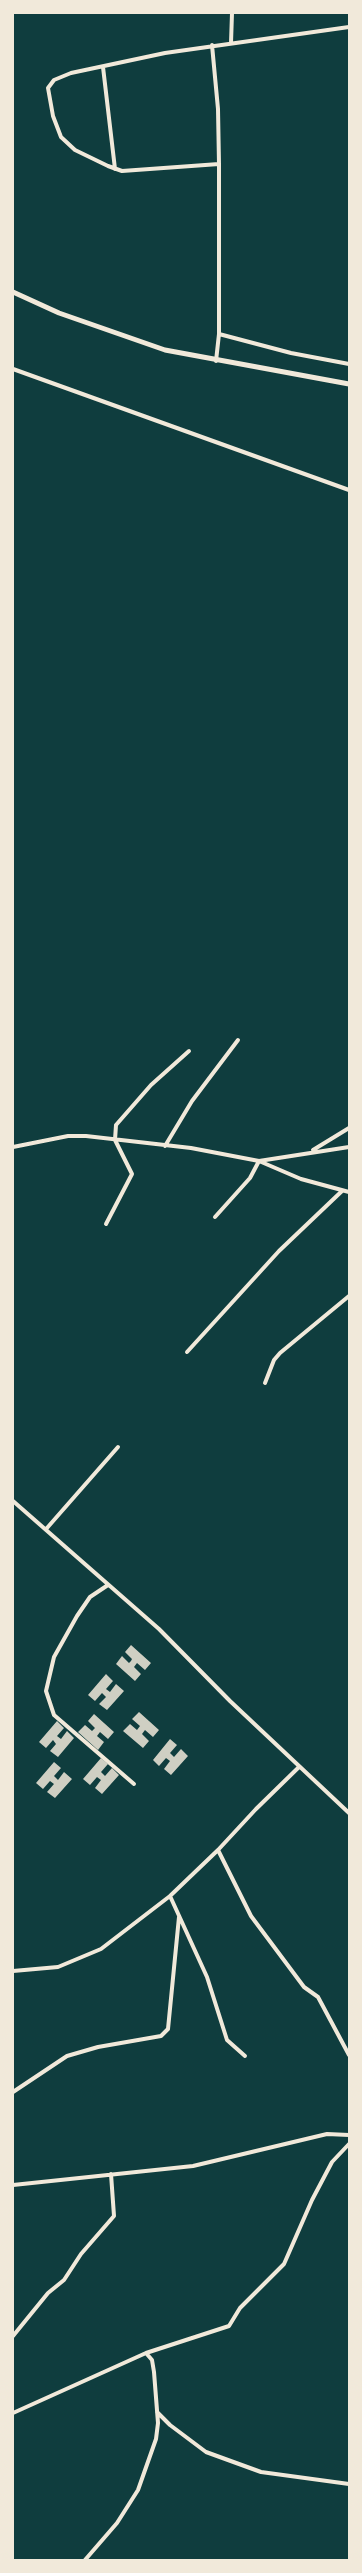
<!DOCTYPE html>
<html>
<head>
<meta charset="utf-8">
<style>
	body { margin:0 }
	#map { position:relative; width:362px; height:2573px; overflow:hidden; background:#0f3d3e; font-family:"Noto Sans",sans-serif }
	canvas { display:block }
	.frame { position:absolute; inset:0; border:14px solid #f1e9da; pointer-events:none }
</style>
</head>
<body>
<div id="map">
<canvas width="362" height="2573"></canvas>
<div class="frame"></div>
</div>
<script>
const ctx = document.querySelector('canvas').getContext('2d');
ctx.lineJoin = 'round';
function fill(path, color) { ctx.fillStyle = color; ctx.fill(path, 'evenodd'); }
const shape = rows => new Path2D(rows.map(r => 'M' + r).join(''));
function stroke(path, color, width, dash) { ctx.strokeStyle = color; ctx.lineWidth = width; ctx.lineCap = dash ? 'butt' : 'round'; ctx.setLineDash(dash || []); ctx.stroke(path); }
const building = shape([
	[131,1645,151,1663,145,1670,137,1663,134,1667,141,1674,135,1681,116,1664,122,1656,129,1663,131,1661,132,1659,125,1652],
	[106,1674,113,1681,106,1689,110,1692,116,1684,124,1691,107,1710,99,1704,106,1697,102,1693,95,1701,88,1695],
	[139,1712,159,1730,153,1737,145,1730,142,1734,149,1741,143,1748,123,1731,130,1724,137,1730,140,1726,132,1719],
	[94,1714,114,1732,108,1739,100,1732,97,1736,104,1742,98,1750,78,1732,85,1725,92,1731,95,1728,88,1721],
	[57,1721,64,1728,57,1736,61,1739,67,1731,74,1738,58,1757,50,1751,56,1744,53,1740,46,1748,39,1742],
	[170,1739,177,1745,170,1753,174,1757,181,1749,188,1756,171,1775,164,1769,170,1761,166,1758,159,1766,153,1760],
	[101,1758,108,1764,101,1772,105,1776,112,1768,119,1775,102,1794,95,1788,101,1780,97,1777,90,1785,83,1779],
	[54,1762,61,1768,54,1776,58,1780,64,1772,72,1779,55,1798,47,1792,54,1784,50,1781,43,1789,36,1783]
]);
const minor = shape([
	[231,43,232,13],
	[212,45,218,109,219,164,219,334,216,361],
	[103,67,115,169],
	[219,164,122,171,108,166,75,150,61,137,53,116,48,88,54,80,71,73,165,53,349,27],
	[219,334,291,353,349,364],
	[13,369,349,490],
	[165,1146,192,1101,238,1040],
	[13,1147,68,1136,86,1136,191,1148,259,1161,301,1179,349,1192],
	[313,1150,349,1128],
	[259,1161,349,1147],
	[215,1217,250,1178,259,1161],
	[106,1224,132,1174,115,1140,116,1125,151,1085,189,1051],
	[187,1352,279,1251,342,1191],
	[265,1383,274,1360,280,1353,349,1296],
	[13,1501,159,1629,230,1701,349,1813],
	[47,1528,118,1447],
	[108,1585,90,1597,77,1616,54,1657,46,1691,54,1715,134,1784],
	[218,1850,251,1916,304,1987,318,1997,349,2055],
	[170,1896,207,1977,227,2040,245,2056],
	[13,1971,58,1967,101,1949,170,1896,218,1850,256,1809,299,1767],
	[13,2092,67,2056,98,2047,161,2036,168,2029,179,1917],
	[13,2185,193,2166,327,2134,349,2135],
	[13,2336,48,2293,64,2280,81,2254,114,2216,111,2174],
	[157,2412,170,2425,206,2452,261,2472,349,2484],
	[13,2413,146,2353,229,2326,240,2308,284,2264,312,2200,332,2162,349,2144],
	[85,2560,117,2523,138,2490,156,2439,158,2423,154,2372,152,2360,146,2353]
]);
const tertiary = shape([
	[13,292,59,313,165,350,349,384]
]);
fill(building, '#cfcfc3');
stroke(minor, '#f1e9da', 4);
stroke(tertiary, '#f1e9da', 5);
</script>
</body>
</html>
